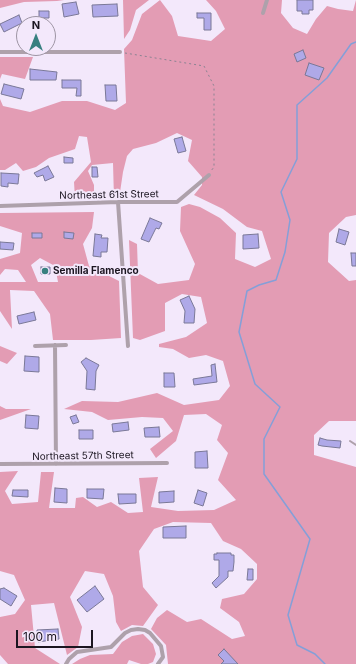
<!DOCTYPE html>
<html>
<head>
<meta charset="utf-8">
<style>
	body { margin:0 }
	#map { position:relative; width:356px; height:664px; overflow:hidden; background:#f3e8fb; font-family:Inter,sans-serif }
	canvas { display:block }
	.north { position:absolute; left:16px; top:16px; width:40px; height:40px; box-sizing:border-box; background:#f3e8fb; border:1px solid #9d94a3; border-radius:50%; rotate:0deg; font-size:11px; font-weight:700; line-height:16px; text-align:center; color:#1b1520 }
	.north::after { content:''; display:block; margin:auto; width:14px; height:18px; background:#378080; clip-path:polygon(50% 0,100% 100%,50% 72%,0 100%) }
	.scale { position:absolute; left:16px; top:630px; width:77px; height:18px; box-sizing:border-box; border:2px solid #1b1520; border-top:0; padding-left:5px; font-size:12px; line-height:14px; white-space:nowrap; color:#1b1520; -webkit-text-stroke:3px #f3e8fb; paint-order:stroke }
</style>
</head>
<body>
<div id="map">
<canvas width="356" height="664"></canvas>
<div class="north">N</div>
<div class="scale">100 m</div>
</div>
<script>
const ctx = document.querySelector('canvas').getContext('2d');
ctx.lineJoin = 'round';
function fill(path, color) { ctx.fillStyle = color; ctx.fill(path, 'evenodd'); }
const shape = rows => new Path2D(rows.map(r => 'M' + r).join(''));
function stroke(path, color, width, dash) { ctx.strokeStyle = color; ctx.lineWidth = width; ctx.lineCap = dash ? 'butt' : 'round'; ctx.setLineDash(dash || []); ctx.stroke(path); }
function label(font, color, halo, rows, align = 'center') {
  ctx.font = font + ' Inter,sans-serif'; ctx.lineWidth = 4; ctx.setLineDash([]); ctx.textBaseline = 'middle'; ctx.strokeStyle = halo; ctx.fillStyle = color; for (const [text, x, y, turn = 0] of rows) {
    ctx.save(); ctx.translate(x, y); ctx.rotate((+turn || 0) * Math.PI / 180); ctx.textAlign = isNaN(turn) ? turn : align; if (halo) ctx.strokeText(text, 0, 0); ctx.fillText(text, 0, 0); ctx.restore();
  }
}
const forest = shape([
	[0,0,64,0,57,1,24,2,0,8],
	[123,0,149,0,136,10,130,30,124,39],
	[160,0,172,16,178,36,211,41,225,29,216,11,206,0,282,0,281,13,293,28,307,34,316,19,327,6,338,9,353,11,356,0,356,215,346,217,329,233,328,262,349,281,356,280,356,421,329,421,314,435,314,455,356,467,356,664,168,664,166,645,151,629,157,618,167,610,187,622,201,619,232,639,245,636,239,622,220,608,222,599,244,594,257,579,257,564,241,549,223,541,211,523,173,522,154,529,139,551,143,587,158,605,143,626,132,625,121,631,116,622,113,596,104,574,85,571,70,597,82,627,78,647,67,655,54,603,31,605,35,648,60,664,8,664,0,655,0,617,15,614,25,600,14,575,0,571,0,472,18,471,5,491,12,504,38,502,41,472,54,472,49,508,75,508,76,498,83,497,97,507,111,502,128,513,143,512,139,478,158,477,151,507,178,511,214,510,236,500,218,480,228,453,217,440,222,425,206,414,184,415,176,441,156,458,150,449,173,431,163,418,142,417,108,420,92,412,64,409,82,401,118,402,157,393,184,405,219,400,230,386,223,361,206,355,189,358,173,349,159,347,159,344,186,337,207,323,201,297,182,294,165,303,165,331,140,340,133,338,129,240,137,244,138,273,158,284,189,280,195,264,180,231,181,207,189,204,200,207,220,218,236,233,235,259,255,267,271,259,262,231,247,227,223,209,194,195,202,185,202,177,188,161,192,140,177,133,156,143,133,149,127,156,123,172,119,199,114,199,113,163,92,165,88,171,94,185,94,199,75,199,74,182,91,162,87,137,79,136,75,149,49,158,36,167,23,171,16,163,5,170,0,170,0,99,3,106,30,112,62,101,87,101,115,110,126,103,124,49,132,40,142,14],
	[0,57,33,57,25,79,2,74,0,79],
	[94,212,92,228,83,244,89,266,119,281,121,338,91,340,53,340,50,314,34,291,10,290,12,329,0,311,0,282,26,282,18,270,5,269,0,275,0,259,20,253,22,233,0,226,0,213],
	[40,258,55,266,58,282,38,282,31,265],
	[0,346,17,353,7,364,0,361],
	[0,406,6,409,31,409,0,420],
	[143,634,153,644,156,654,153,662,148,664,141,664,129,660,127,664,72,664,80,659,90,655,113,654,122,642,132,636]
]);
const stream = shape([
	[325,664,315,654,297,645,288,615,310,539,264,474,264,439,280,407,255,384,239,332,247,291,259,285,276,280,285,252,290,220,281,192,297,159,297,105,327,78,351,44,356,42]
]);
const building = shape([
	[297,0,313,0,313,10,309,10,309,14,302,14,302,11,297,11,297,0],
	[76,2,79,14,64,17,62,4,76,2],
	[117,4,118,16,93,17,92,5,117,4],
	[39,11,49,11,49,18,39,18,39,11],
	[197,13,211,13,211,30,204,30,204,18,197,18,197,13],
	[19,15,22,23,4,32,0,24,19,15],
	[303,50,306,58,297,62,294,54,303,50],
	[309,63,324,68,319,80,305,75,309,63],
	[30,69,57,72,56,80,30,80,30,69],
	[62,80,81,80,81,96,76,96,77,88,62,88,62,80],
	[4,84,24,89,21,99,1,94,4,84],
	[105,85,116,85,117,101,106,101,105,85],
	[182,137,186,151,178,153,174,139,182,137],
	[64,157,73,158,73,163,64,163,64,157],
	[48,166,54,177,45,181,43,175,37,177,34,173,48,166],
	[92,167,97,167,98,177,92,177,92,167],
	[1,173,19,174,18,184,8,183,8,187,1,186,1,173],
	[150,218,162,223,159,229,156,228,149,242,141,239,150,218],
	[339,229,349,232,345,245,336,242,339,229],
	[64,232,74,233,73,239,64,238,64,232],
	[32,233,42,233,42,238,32,238,32,233],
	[95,234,102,235,101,238,108,238,107,252,101,252,101,257,93,256,95,234],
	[258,234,259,248,243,249,243,235,258,234],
	[0,242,14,243,13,250,0,249,0,242],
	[351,253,356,253,356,266,352,266,351,253],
	[41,267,50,267,50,274,41,274,41,267],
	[189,296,195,309,194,323,184,323,185,311,180,300,189,296],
	[34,312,36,320,19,324,17,316,34,312],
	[25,356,39,357,39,372,24,371,25,356],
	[86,358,99,365,96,371,95,390,86,389,87,371,81,362,86,358],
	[215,364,217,382,194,385,193,379,212,376,211,365,215,364],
	[164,373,174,373,175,387,164,387,164,373],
	[26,415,39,416,38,429,25,428,26,415],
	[76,415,79,422,73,424,70,417,76,415],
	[128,422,129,430,113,432,112,424,128,422],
	[159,427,160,437,145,437,144,428,159,427],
	[79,430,93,430,93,439,79,439,79,430],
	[320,438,327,440,341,441,340,448,322,446,318,445,320,438],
	[207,451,208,468,195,468,195,452,207,451],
	[55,488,67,489,67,503,54,502,55,488],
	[87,489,104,489,103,499,87,498,87,489],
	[13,490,28,490,28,497,12,496,13,490],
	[198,490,207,493,203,506,194,503,198,490],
	[174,491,174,502,159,503,159,492,174,491],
	[118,494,136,494,136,503,119,504,118,494],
	[186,526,186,538,163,538,163,527,186,526],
	[217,553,231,553,231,555,234,555,234,562,233,571,228,571,228,577,216,588,212,583,219,576,219,560,214,560,214,554,217,554,217,553],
	[248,569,253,569,253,580,247,580,248,569],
	[95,586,104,599,87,612,77,600,95,586],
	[4,588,17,596,11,606,0,599,0,589,4,588],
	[58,629,59,639,38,642,37,630,58,629],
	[224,649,238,664,221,664,224,661,218,655,224,649]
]);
const path = shape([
	[125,53,204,66,214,86,214,167,211,171]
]);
const lane = shape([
	[350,441,356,445]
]);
const street = shape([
	[263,13,267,0],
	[0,52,120,52],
	[118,202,128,346],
	[0,206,118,202,177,202,209,175],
	[55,345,56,464],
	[35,346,66,345],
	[0,464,167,463],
	[66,664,69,659,77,652,111,647,125,633,131,630,138,629,145,630,150,633,161,646,163,657,158,664]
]);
const markers = [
	[45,271,4,"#378080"]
];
const streetNames = [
	["Northeast 61st Street",109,195,-1],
	["Northeast 57th Street",83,456,-1]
];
const poiNames = [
	["Semilla Flamenco",53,271]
];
fill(forest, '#e39cb4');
stroke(stream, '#849fd8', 1.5);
fill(building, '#afa9e8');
stroke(building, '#7a7897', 1);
stroke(path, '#8b8392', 1, [2, 3]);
stroke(lane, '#aea1ab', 2);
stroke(street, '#aea1ab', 4);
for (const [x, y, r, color] of markers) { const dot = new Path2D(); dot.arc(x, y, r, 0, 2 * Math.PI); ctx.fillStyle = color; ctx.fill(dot); stroke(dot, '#f3e8fb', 1.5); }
label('10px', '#1b1520', '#f3e8fb', streetNames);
label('bold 10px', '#1b1520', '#f3e8fb', poiNames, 'left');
</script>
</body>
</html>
